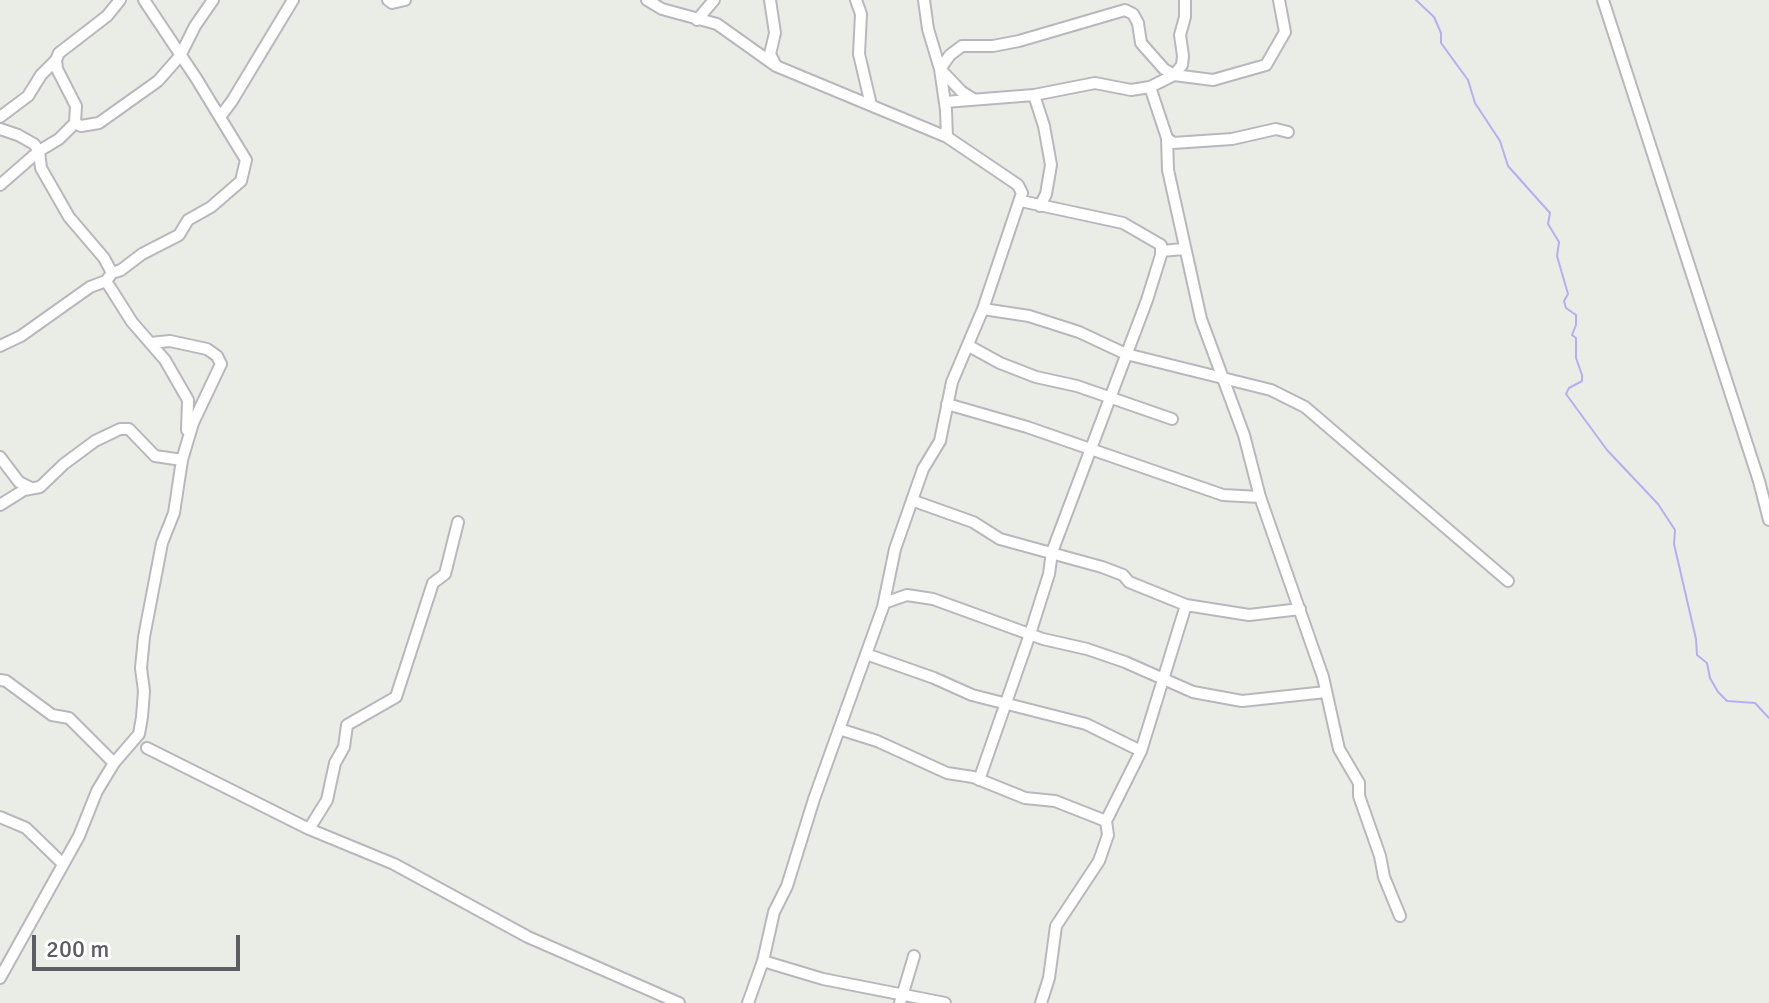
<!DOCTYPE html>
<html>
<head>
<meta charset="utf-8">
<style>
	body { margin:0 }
	#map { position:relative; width:1769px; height:1003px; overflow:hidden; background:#eaede5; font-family:Signika,sans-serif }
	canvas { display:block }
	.scale { position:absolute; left:32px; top:935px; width:208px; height:36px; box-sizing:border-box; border:4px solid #5f5d64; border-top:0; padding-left:10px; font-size:24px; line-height:28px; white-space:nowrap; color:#5f5d64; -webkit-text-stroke:6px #fff; paint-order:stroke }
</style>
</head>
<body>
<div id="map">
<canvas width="1769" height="1003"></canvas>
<div class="scale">200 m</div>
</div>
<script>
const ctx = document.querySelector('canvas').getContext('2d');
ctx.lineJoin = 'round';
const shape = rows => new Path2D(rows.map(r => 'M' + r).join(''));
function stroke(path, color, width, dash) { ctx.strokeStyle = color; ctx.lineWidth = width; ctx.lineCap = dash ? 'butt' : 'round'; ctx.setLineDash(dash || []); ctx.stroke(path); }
const stream = shape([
	[1416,0,1434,17,1441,33,1441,43,1468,80,1475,103,1500,141,1508,166,1550,213,1548,224,1559,242,1557,256,1568,294,1564,301,1566,308,1576,315,1576,325,1572,335,1576,338,1576,358,1582,375,1582,381,1569,388,1566,394,1607,450,1658,504,1675,530,1674,544,1696,639,1697,655,1707,663,1710,678,1718,692,1727,701,1755,703,1769,718]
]);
const minor = shape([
	[388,0,392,3,405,0],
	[647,0,662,9,717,24,776,66,947,137,1018,185,1022,193,983,309,952,382,940,441,923,469,895,549,883,607,814,799,787,886,774,912,763,961,748,1003],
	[770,0,775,33,770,54,775,64],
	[856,0,861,14,859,54,871,105],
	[924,0,928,29,940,69,946,110,947,137],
	[1603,0,1759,481,1769,520],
	[697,20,714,0],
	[940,69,950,55,962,46,993,46,1019,41,1125,10,1133,14,1138,23,1141,43,1164,69,1174,75,1213,80,1266,65,1285,32,1279,0],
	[942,71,962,92,973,99],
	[1150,87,1167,138,1173,143,1232,139,1276,129,1288,132],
	[1034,95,1044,126,1051,165,1046,194,1040,206],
	[945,102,1034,95,1095,83,1131,90,1150,87,1174,75,1182,65,1183,56,1180,35,1185,17,1185,0],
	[0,117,28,96,41,75,56,60,59,53,107,16,120,0],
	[220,117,232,101,293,0],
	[75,123,81,126,99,123,158,81,180,56,195,26,213,0],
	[0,129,18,135,34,144,39,151,41,168,69,217,104,258,112,273,106,281,90,287,21,336,0,346],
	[1167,138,1168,170,1201,319,1244,435,1260,497,1323,677,1339,749,1359,783,1359,796,1380,856,1384,877,1400,916],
	[0,185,39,151,59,139,75,123,76,106,57,69,56,60],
	[1161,251,1184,249],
	[112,273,121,270,142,254,179,235,188,220,211,207,241,181,246,160,196,78,144,0],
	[106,281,132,322,165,360,188,400,187,430],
	[983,309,1029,316,1079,332,1126,354,1271,390,1305,407,1508,581],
	[969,346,1000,363,1036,377,1077,386,1172,419],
	[947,404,1027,427,1223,495,1260,497],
	[0,457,19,482,31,488],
	[914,501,973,522,1000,539,1102,567,1123,575,1129,582,1186,605,1249,615,1300,609],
	[0,505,24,490,40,487,64,464,95,441,120,429,129,429,155,456,182,460],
	[884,603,907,595,933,599,1043,639,1087,649,1125,662,1193,692,1242,701,1326,692],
	[866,654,934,678,972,695,1086,724,1141,751],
	[0,680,6,681,52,715,69,718,114,763],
	[839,729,877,741,947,773,973,777,1025,798,1055,801,1106,821],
	[147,748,309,829,394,864,528,937,679,1003],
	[979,780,1030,634,1049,574,1052,552,1147,300,1161,255,1161,245,1123,223,1021,201],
	[0,817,26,828,62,863],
	[309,829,327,800,335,763,344,747,347,725,396,697,433,583,445,574,458,522],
	[763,961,823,979,945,1003],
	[0,978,79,836,97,791,114,763,139,734,142,717,144,691,141,668,144,637,162,543,174,513,182,460,193,423,221,364,217,356,207,349,170,341,150,343],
	[900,1003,914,956],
	[1041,1003,1049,978,1056,926,1099,861,1108,835,1106,821,1141,751,1186,605]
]);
stroke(stream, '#b6aef4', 2);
stroke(minor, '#b9b7bd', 14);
stroke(minor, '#fff', 10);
</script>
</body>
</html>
